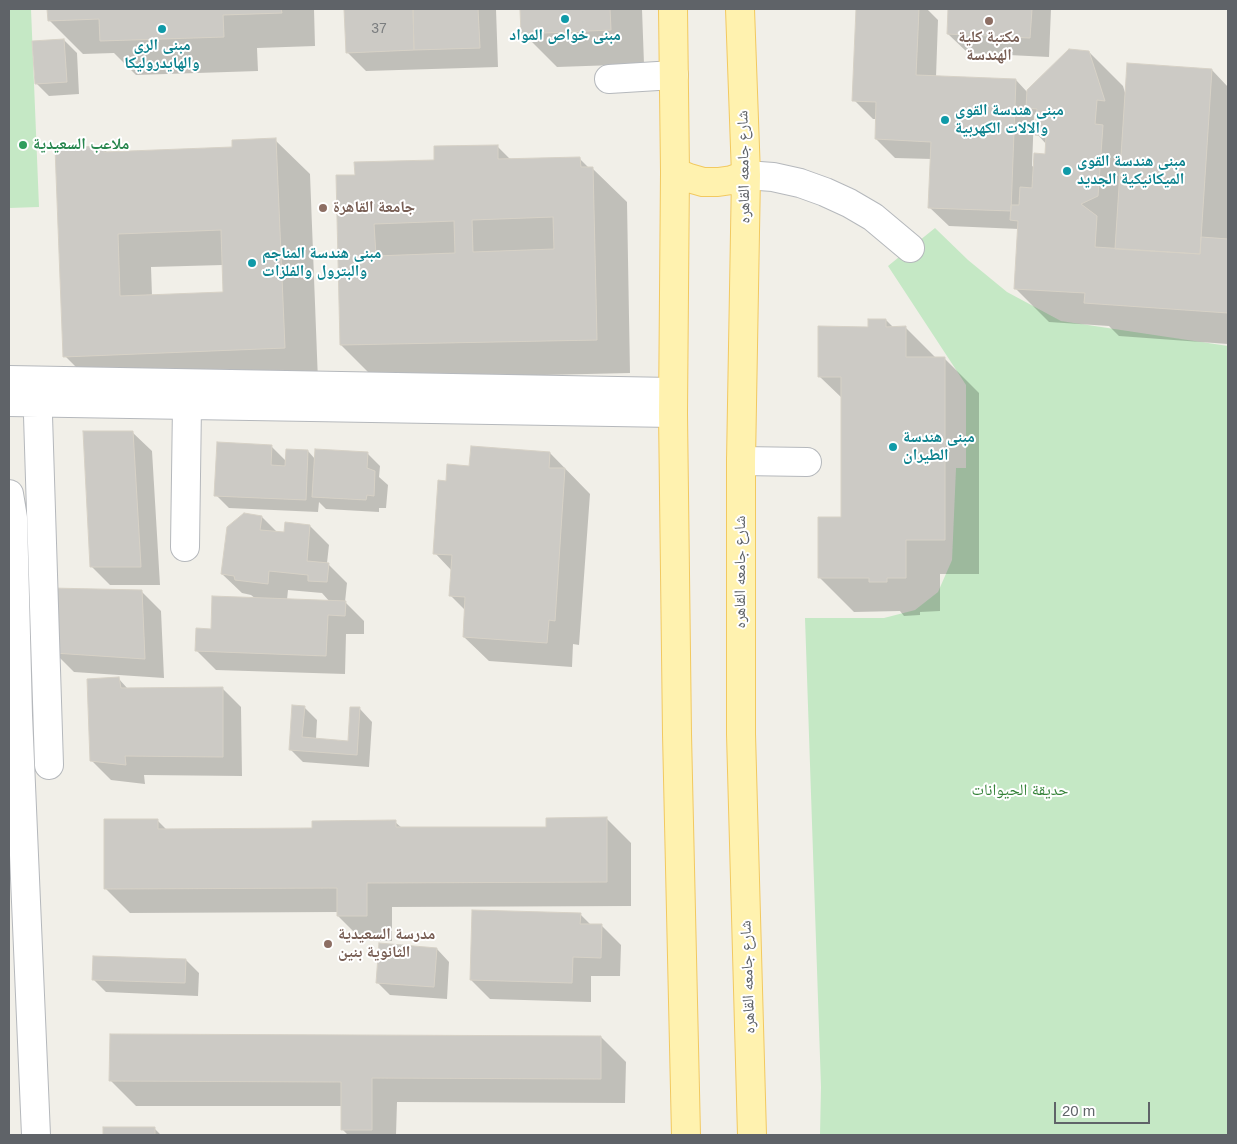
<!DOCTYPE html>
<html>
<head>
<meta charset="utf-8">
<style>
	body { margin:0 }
	#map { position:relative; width:1237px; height:1144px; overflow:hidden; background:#f1efe8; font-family:Arial,sans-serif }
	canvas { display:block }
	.frame { position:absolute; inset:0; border:10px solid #5f6368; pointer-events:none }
	.scale { position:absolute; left:1054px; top:1102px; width:96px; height:22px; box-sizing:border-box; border:2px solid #5f6368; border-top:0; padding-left:6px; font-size:15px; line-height:18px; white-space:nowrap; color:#5f6368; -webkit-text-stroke:4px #fff; paint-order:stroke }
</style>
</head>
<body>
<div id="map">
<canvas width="1237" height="1144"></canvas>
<div class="frame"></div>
<div class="scale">20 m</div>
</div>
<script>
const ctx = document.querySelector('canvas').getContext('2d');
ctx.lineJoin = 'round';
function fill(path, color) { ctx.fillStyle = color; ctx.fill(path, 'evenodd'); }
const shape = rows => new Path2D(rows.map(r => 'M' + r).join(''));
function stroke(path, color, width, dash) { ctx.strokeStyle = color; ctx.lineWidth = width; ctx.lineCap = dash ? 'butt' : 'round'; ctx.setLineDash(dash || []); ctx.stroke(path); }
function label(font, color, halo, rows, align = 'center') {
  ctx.font = font + ' Arial,"Noto Naskh Arabic",sans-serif'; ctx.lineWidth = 4; ctx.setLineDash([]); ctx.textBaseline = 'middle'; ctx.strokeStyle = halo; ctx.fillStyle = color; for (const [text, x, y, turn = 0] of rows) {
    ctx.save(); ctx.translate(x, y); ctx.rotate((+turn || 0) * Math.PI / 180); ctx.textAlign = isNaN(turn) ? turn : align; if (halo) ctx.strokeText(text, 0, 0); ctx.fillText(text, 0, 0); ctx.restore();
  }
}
const green = shape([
	[9,9,31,9,39,207,9,208],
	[935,228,968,260,1007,292,1061,321,1228,346,1228,1135,820,1135,821,1087,805,618,884,618,915,610,938,592,952,560,956,468,966,468,966,385,888,266]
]);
const shadow = shape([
	[49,9,314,9,315,46,257,48,258,71,136,75,114,53,83,54,49,20],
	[346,9,496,9,498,67,366,71,347,52],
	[521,9,642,9,644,64,557,67,523,33],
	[858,9,927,9,938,20,936,77,1016,80,1028,93,1089,52,1123,86,1126,96,1212,70,1228,87,1228,344,1119,336,1109,326,1049,322,1015,288,1019,229,949,226,929,207,932,159,895,158,876,139,877,119,873,119,854,100],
	[1034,114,1038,118,1037,134,1047,145,1046,155,1034,167,1032,166],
	[950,9,1051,9,1049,57,968,53,948,34],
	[64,40,77,53,79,94,49,96,36,83],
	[275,140,310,174,318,381,99,390,65,356,103,148,108,153,233,148],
	[223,265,224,293,152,296,151,267],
	[497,146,511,160,580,159,589,168,592,168,627,202,630,373,375,379,341,345,356,176,435,162],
	[886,320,894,328,906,328,937,359,945,359,979,393,979,574,940,574,940,611,920,612,920,615,904,616,900,611,854,612,820,578,843,518,843,399,820,377,870,328],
	[132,432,152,451,160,585,110,585,91,566],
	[271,446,286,461,308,451,315,459,367,453,380,466,379,477,388,485,386,508,379,508,379,512,326,509,319,502,318,512,229,508,216,495],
	[550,453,590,494,579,645,573,644,572,667,489,661,464,637,466,611,450,595,452,571,435,553,447,482,470,467],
	[262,517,278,533,285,534,310,526,329,545,327,563,347,583,345,602,364,621,364,634,346,634,345,674,216,670,197,651,212,630,256,599,251,595,242,593,222,574],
	[288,590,322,593,330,602,287,600],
	[142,592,161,611,164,678,74,672,55,653],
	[118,678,128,689,222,688,241,707,242,776,144,775,145,784,111,780,91,760],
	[304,707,317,720,316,739,349,742,360,709,372,722,369,767,303,762,290,749],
	[607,819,631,843,631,906,392,907,392,941,363,941,338,916,338,912,130,913,105,888,157,820,167,830,313,829,395,822,402,828,548,828],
	[580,914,591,925,602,926,621,945,620,976,591,976,591,1002,490,999,471,980],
	[437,949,449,962,447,999,390,995,377,982],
	[186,960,199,973,198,996,106,992,93,979],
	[601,1037,626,1062,625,1103,397,1102,396,1135,348,1135,342,1129,342,1106,136,1106,111,1081],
	[104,1128,154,1128,161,1135,104,1135]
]);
const building = shape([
	[47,9,281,9,282,13,223,15,224,37,100,41,99,19,48,21,47,9],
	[344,9,413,9,414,50,346,53,344,9],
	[413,9,478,9,480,48,414,50,413,9],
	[520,9,610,9,611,30,521,34,520,9],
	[856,9,919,9,916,75,1016,79,1011,211,928,208,931,142,875,139,876,102,852,101,856,9],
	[948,9,1032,9,1030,38,947,34,948,9],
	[64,39,67,82,35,84,32,41,64,39],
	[1069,49,1089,51,1105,101,1097,100,1095,124,1103,125,1098,196,1081,204,1097,216,1095,247,1200,254,1201,237,1228,239,1228,313,1084,303,1085,293,1014,289,1018,221,1010,220,1011,205,1019,205,1020,187,1032,188,1034,153,1045,154,1046,136,1035,135,1037,109,1026,108,1027,90,1069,49],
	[1127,63,1212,69,1200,254,1115,249,1127,63],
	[276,138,285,348,63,357,55,148,103,146,104,152,232,147,232,140,276,138],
	[221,230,223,292,120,296,118,234,221,230],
	[498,145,498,159,580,157,581,167,593,167,597,340,340,345,336,175,355,175,354,162,434,160,434,146,498,145],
	[553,217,554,249,473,252,472,220,553,217],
	[454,221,455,253,376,256,374,224,454,221],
	[868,319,886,319,886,327,906,326,906,357,945,357,945,540,906,540,906,578,887,578,887,582,869,582,869,578,818,578,818,517,841,517,841,377,818,377,818,326,868,327,868,319],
	[83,431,133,431,141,567,90,567,83,431],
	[217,442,272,445,271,465,285,466,286,449,308,450,306,500,214,496,217,442],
	[471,446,550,452,549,468,565,468,555,621,549,620,547,643,463,637,465,597,449,596,452,555,433,554,438,480,446,481,447,464,469,466,471,446],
	[315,449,368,452,367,468,375,471,374,496,367,495,366,500,312,497,315,449],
	[244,513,262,516,260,530,284,532,285,522,310,525,307,561,329,563,327,582,308,581,308,575,269,571,268,584,235,580,234,576,221,574,227,527,244,513],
	[51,588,142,590,145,659,54,653,51,588],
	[212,596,346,601,345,616,328,615,326,656,195,651,196,628,211,629,212,596],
	[119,677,121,688,223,687,223,757,125,756,126,765,90,761,87,679,119,677],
	[292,705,305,706,302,737,348,741,350,707,360,707,357,755,289,750,292,705],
	[607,817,607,882,367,883,367,916,337,916,337,888,104,889,104,819,158,819,158,829,312,828,312,821,396,820,396,827,546,827,546,818,607,817],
	[472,910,581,913,580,924,602,924,601,958,573,957,572,983,470,980,472,910],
	[379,943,437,948,434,987,376,983,379,943],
	[93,956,186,959,185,983,92,980,93,956],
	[110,1034,601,1036,601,1079,372,1078,372,1130,341,1130,341,1082,109,1081,110,1034],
	[103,1127,155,1127,155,1135,103,1135,103,1127]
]);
const minor = shape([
	[609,79,674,75],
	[746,175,773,177,800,183,825,192,849,203,873,217,910,248],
	[9,380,673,392],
	[37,384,49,765],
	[9,402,673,413],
	[741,461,807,462],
	[9,494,13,518,18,715,36,1135],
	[185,547,187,405]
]);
const major = shape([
	[673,9,675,172,673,413,677,734,686,1135],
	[740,9,746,175,741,461,741,734,752,1135],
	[675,172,689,178,703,182,718,182,732,180,746,175]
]);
const markers = [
	[565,19,5,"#0f9aa8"],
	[989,21,5,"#8d6e63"],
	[162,29,5,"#0f9aa8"],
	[945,120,5,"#0f9aa8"],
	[23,145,5,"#2e9e5b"],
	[1067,171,5,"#0f9aa8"],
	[323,208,5,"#8d6e63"],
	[252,263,5,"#0f9aa8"],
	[893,447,5,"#0f9aa8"],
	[328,944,5,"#8d6e63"]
];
const numberNames = [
	["37",379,29]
];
const cultureNames = [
	["مبنى خواص المواد",565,36,"center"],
	["مبنى الرى",162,46,"center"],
	["والهايدروليكا",162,64,"center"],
	["مبنى هندسة القوى",955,111],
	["والالات الكهربية",955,129],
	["مبنى هندسة القوى",1077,162],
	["الميكانيكية الجديد",1077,180],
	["مبنى هندسة المناجم",262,254],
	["والبترول والفلزات",262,272],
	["مبنى هندسة",903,438],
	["الطيران",903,456]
];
const educationNames = [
	["مكتبة كلية",989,38,"center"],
	["الهندسة",989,56,"center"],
	["جامعة القاهرة",333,208],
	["مدرسة السعيدية",338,935],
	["الثانوية بنين",338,953]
];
const leisureNames = [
	["ملاعب السعيدية",33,145]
];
const streetNames = [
	["شارع جامعه القاهره",744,167,-91],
	["شارع جامعه القاهره",741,572,-90],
	["شارع جامعه القاهره",748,977,-92]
];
const parkNames = [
	["حديقة الحيوانات",1020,791]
];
fill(green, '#c5e8c5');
fill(shadow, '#0003');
fill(building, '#cccac5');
stroke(building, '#d6d1c6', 1);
stroke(minor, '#b5b8bc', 30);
stroke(major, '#f2c960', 30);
stroke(minor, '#fff', 28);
stroke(major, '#fff2af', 28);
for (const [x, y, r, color] of markers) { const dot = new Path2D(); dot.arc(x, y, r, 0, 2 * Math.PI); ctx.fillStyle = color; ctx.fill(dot); stroke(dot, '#fff', 2); }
label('14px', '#7a7d7f', null, numberNames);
label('bold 16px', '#0d838f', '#fff', cultureNames, 'left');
label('bold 16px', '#785e54', '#fff', educationNames, 'left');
label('bold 16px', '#27864d', '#fff', leisureNames, 'left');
label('16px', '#5f6368', '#fff', streetNames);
label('16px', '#348238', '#fff', parkNames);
</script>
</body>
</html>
